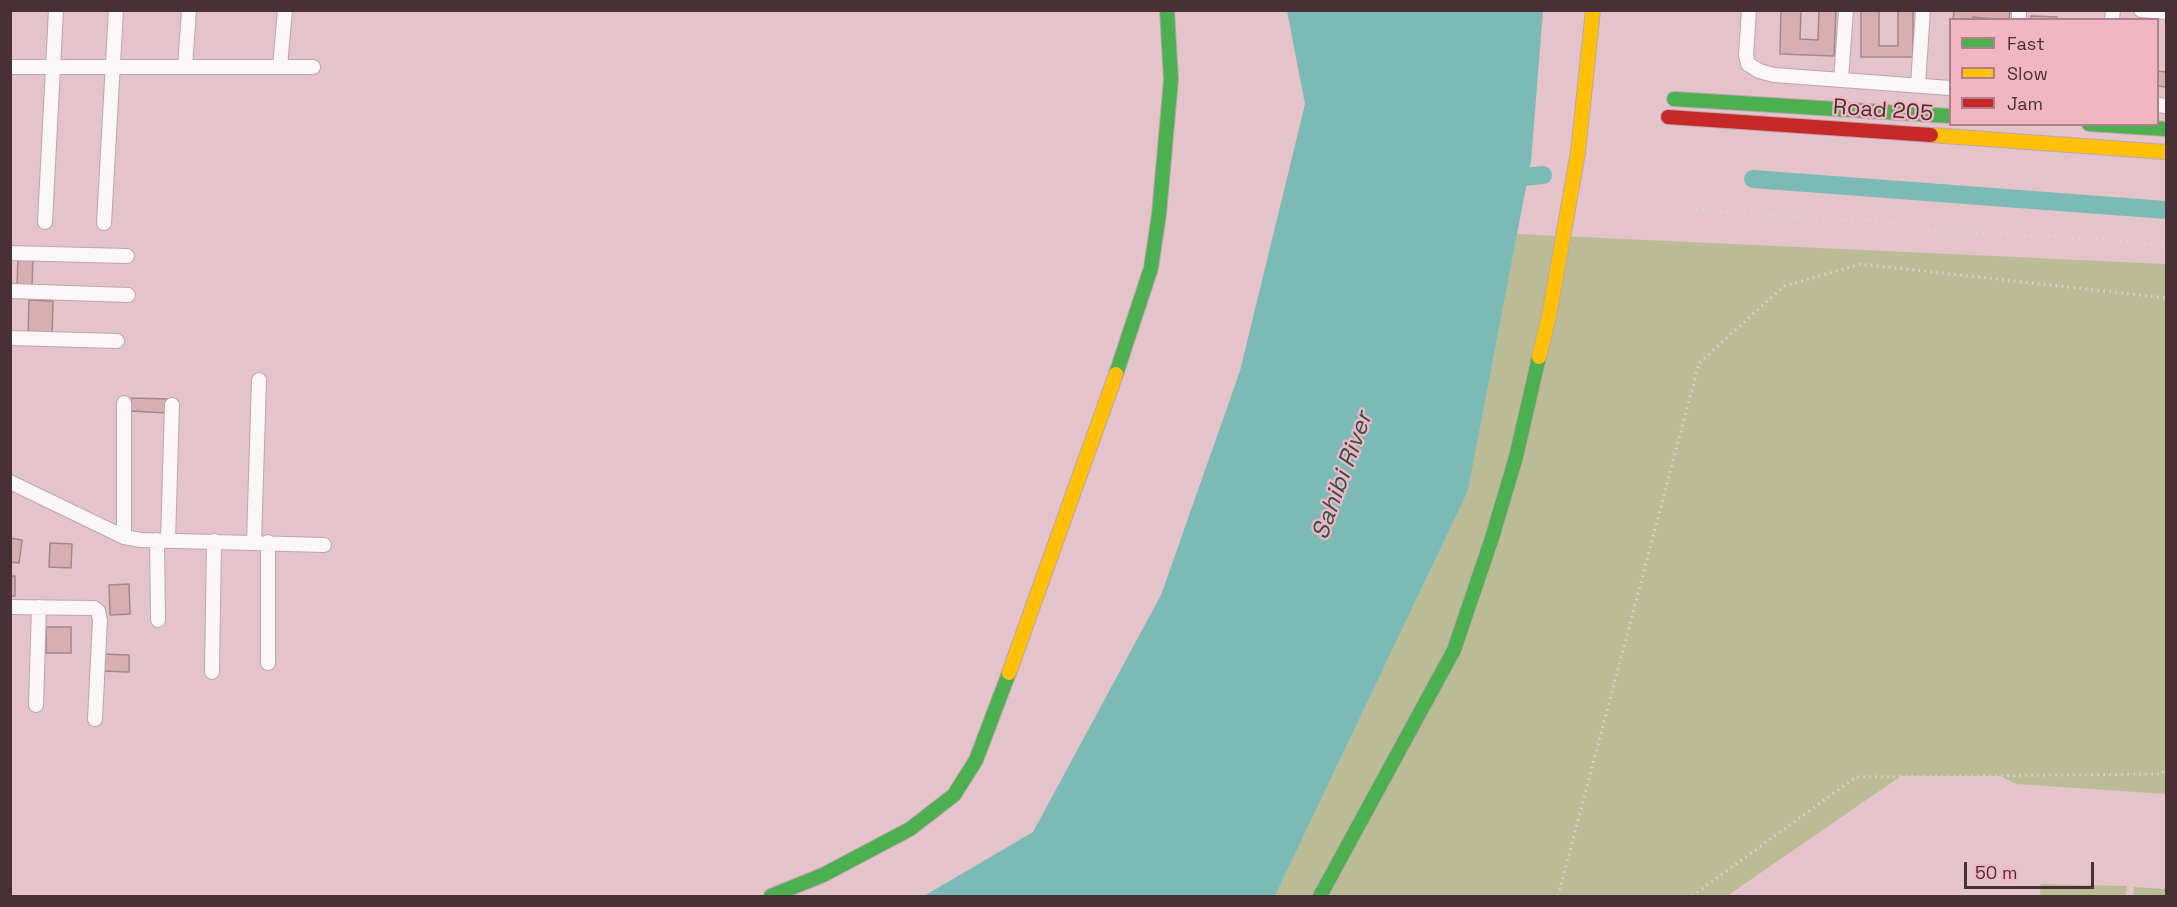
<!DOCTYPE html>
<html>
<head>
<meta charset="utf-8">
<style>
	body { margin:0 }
	#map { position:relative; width:2177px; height:907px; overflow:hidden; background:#e4c3cb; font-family:"Space Grotesk",sans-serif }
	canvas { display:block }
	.frame { position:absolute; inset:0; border:12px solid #483036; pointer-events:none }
	.legend { position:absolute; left:1949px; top:18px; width:210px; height:108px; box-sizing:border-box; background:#f2b6c3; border:2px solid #ae808b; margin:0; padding:8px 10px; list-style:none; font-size:18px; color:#483036 }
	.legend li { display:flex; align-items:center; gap:12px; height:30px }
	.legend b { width:30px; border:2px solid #ae808b }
	.scale { position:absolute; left:1964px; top:862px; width:130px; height:27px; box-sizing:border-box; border:3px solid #483036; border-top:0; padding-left:8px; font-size:18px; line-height:21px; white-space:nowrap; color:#483036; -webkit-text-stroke:4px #f2b6c3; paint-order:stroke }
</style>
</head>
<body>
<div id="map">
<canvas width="2177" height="907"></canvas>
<div class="frame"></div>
<ul class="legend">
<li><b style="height:8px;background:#4caf50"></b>Fast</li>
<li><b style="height:8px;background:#ffc107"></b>Slow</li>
<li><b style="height:8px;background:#c62828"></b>Jam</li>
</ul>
<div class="scale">50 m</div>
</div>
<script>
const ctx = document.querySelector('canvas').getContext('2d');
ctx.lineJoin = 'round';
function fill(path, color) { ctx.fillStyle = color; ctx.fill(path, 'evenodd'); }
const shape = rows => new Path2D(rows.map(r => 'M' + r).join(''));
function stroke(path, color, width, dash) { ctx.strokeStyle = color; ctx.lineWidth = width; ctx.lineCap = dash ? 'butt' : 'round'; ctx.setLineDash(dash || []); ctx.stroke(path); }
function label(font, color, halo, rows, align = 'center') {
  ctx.font = font + ' "Space Grotesk",sans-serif'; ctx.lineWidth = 4.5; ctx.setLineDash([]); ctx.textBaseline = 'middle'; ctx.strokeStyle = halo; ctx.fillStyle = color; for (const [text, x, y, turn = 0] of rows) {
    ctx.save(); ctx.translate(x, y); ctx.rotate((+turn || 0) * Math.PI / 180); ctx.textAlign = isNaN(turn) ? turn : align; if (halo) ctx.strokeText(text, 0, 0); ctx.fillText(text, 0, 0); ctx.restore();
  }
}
const green = shape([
	[1517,234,2166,264,2166,794,2017,784,2000,776,1901,776,1727,896,1275,896,1468,491],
	[2041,884,2127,886,2126,896,2040,896],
	[2134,887,2166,889,2166,896,2133,896]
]);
const water = shape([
	[1287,11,1543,11,1531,161,1468,491,1275,896,924,896,1033,832,1161,595,1240,371,1305,104]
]);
const canal = shape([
	[1506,179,1543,175],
	[1753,179,2166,210]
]);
const building = shape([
	[1781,10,1801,10,1800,39,1818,40,1819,10,1836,10,1834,56,1780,54,1781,10],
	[1861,10,1879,10,1879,46,1898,46,1898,10,1913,10,1913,57,1861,57,1861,10],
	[1954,10,2010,10,2009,20,1973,17,1973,20,1953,20,1954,10],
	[2031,16,2057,17,2057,20,2031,20,2031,16],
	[2158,71,2166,72,2166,87,2158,86,2158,71],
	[18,256,33,256,32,288,17,288,18,256],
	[29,300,53,301,52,338,28,337,29,300],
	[131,398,169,399,168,413,130,411,131,398],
	[10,538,22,540,19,563,10,562,10,538],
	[50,543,72,544,71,568,49,567,50,543],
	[10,576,15,576,15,596,10,596,10,576],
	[129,584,130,614,110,615,109,585,129,584],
	[46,627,71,627,71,653,46,653,46,627],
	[101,654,129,655,129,672,100,671,101,654]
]);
const path = shape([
	[1690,209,1832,220,1886,221,1939,231,2115,240,2166,247],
	[1558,896,1699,363,1784,286,1861,264,2166,298],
	[1692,896,1856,777,2162,774,2166,767]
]);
const street = shape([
	[1749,10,1746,55,1748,64,1759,71,1774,75,1950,88],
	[2141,10,2166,12],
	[2019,20,2019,10],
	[2112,20,2113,10],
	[10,67,313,67],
	[185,67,189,10],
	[280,67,285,10],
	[1841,80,1846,10],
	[1918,85,1923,10],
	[2158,105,2166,106],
	[45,222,56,10],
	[104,223,116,10],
	[10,253,127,256],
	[10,291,128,295],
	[10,338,117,341],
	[10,482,124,537,141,540,324,545],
	[124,537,124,403],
	[157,540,158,620],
	[168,540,172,405],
	[254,542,259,380],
	[268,542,268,663],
	[10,607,94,608,98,611,100,620,95,719],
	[212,672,214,541],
	[36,705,39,607]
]);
const fast = shape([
	[1674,99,1950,116],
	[2089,124,2166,129],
	[1116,374,1151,268,1159,214,1171,80,1167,10],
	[771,896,823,875,910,829,954,795,976,760,1009,673],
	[1320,896,1454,650,1492,538,1516,457,1539,357]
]);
const slow = shape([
	[1931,135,2166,152],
	[1539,357,1549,316,1578,152,1593,10],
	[1009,673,1116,374]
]);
const jam = shape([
	[1668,117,1931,135]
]);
const streetNames = [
	["Road 205",1883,111,4]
];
const waterNames = [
	["Sahibi River",1343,476,-70]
];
fill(green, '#bbbc95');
fill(water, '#7cbbb5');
stroke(canal, '#7cbbb5', 18);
fill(building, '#d7aeb1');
stroke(building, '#a1898b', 1.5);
stroke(street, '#bea5ab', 16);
stroke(fast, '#bea5ab', 16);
stroke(slow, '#bea5ab', 16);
stroke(jam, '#bea5ab', 16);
stroke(path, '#dcd1d4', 3, [1.5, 4.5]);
stroke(street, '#fbf6f7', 14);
stroke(fast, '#4caf50', 14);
stroke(slow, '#ffc107', 14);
stroke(jam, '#c62828', 14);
label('22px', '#483036', '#f2b6c3', streetNames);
label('italic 24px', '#32524d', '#f2b6c3', waterNames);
</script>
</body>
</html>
